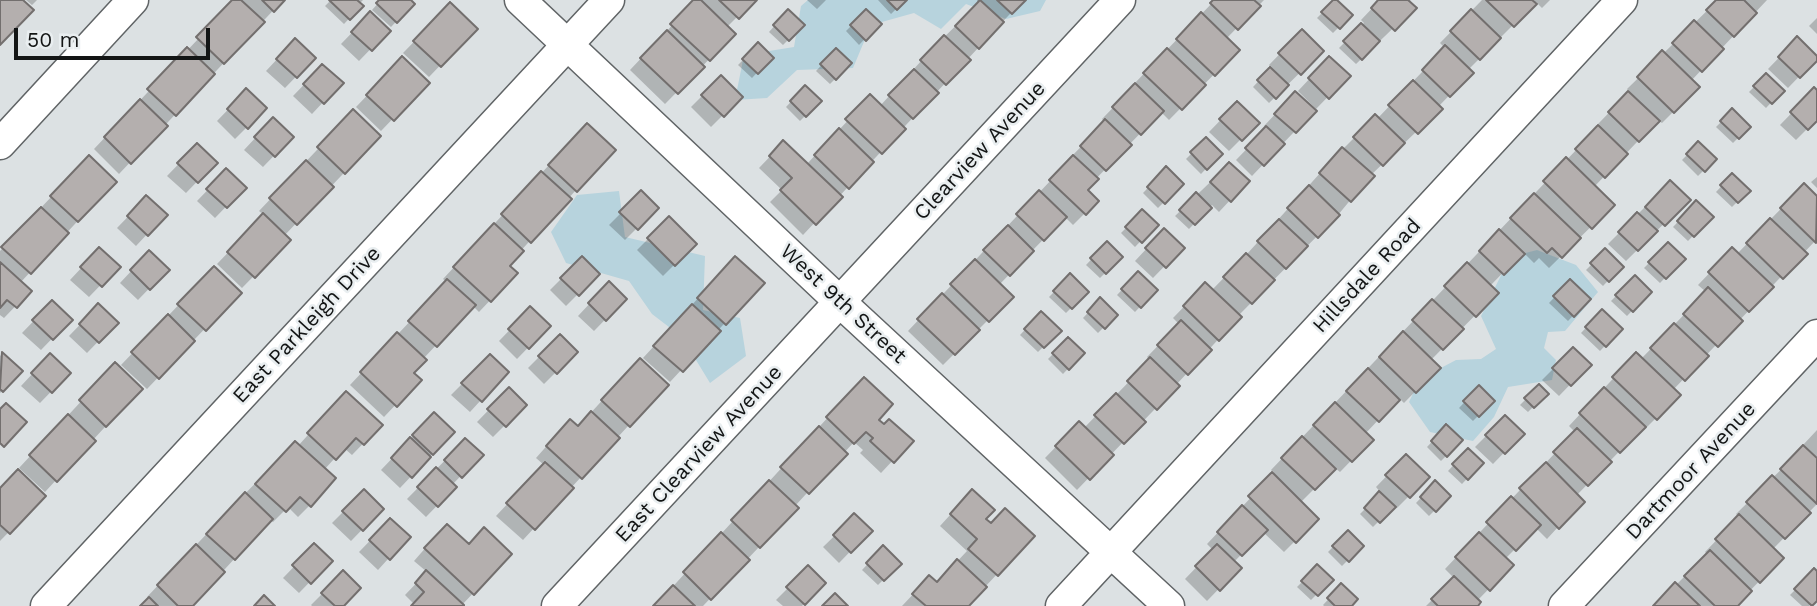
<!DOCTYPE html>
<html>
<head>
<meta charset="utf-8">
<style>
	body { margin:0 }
	#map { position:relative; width:1817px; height:606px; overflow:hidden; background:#dce1e3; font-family:"Work Sans",sans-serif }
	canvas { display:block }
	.scale { position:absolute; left:14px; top:28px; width:196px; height:32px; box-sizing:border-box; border:4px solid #131515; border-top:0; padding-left:9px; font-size:21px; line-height:24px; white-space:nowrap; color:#131515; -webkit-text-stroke:5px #e9eef0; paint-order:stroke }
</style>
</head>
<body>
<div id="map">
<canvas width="1817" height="606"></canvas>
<div class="scale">50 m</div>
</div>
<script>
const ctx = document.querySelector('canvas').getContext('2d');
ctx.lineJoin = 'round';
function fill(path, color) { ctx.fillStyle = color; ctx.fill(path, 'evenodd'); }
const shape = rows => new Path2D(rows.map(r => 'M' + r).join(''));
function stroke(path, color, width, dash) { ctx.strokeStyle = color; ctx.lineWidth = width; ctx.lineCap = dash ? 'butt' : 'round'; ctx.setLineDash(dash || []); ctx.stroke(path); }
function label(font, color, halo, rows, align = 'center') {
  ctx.font = font + ' "Work Sans",sans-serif'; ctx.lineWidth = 5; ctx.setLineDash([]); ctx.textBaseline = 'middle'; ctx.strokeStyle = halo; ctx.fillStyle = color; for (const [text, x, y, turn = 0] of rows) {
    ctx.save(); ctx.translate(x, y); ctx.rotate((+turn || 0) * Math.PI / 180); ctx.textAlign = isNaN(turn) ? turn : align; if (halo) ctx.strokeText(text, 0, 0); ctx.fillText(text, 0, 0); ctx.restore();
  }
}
const green = shape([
	[808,0,1046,0,1040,11,1006,19,966,4,941,29,914,13,871,25,853,68,797,70,767,98,735,100,744,55,794,47,801,6],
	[619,191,625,237,705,256,703,310,740,318,746,356,710,383,682,337,652,314,629,281,566,263,551,232,577,195],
	[1537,250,1576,265,1598,292,1565,331,1548,332,1544,348,1556,360,1552,380,1508,387,1494,417,1473,441,1430,432,1409,402,1420,379,1456,360,1481,359,1496,349,1481,316,1510,257]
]);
const shadow = shape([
	[26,0,37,0,32,5],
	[235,0,283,0,119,174,94,149],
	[331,0,363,0,359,4,361,6,344,24,325,6],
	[381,0,409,0,413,4,391,27,372,10],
	[696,0,754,0,727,27,734,34,665,104,630,70],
	[807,0,826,0,817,9],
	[878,0,905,0,891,14],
	[977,0,1023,0,803,235,770,202,782,190,759,168,783,143,806,165,870,97,880,106,933,48,978,4],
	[1215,0,1264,0,1226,39,1238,50,1169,120,1161,112,1085,190,1097,201,1073,225,1065,217,999,285,1011,297,943,365,908,331,1071,159,1070,158,1105,122,1102,119,1134,86,1133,85],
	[1335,0,1351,15,1333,33,1317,18],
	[1380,0,1411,0,1408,2,1414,8,1356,64,1339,48,1364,23,1361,20],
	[1482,0,1550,0,1542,8,1536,2,1468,70,1471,73,1438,107,1440,109,1371,175,1338,215,1238,316,1239,317,1176,385,1177,386,1077,490,1045,458,1079,423,1084,428,1150,360,1147,357,1179,324,1173,318,1205,285,1212,290,1247,254,1331,161,1375,117,1377,119,1445,48,1440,43],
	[1718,0,1767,0,1691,81,1698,87,1662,123,1658,120,1594,187,1613,205,1549,268,1539,258,1534,263,1523,252,1490,286,1497,293,1431,360,1438,368,1404,403,1399,398,1365,434,1371,440,1340,472,1335,468,1300,503,1317,519,1284,552,1263,532,1233,563,1239,568,1207,601,1185,579,1213,550,1207,544,1274,473,1271,470,1599,126,1598,124,1629,92,1627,89],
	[450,5,475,29,429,77,403,53],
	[788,11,803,25,783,45,769,32],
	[866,11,879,24,859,45,846,31],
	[370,14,388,31,359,61,341,44],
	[1817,18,1817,34,1809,26],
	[1302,31,1322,51,1269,103,1253,87,1271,68,1269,65],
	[1797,39,1817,58,1788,88,1768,69],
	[295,40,314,58,285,88,266,71],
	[758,45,771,58,752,78,738,65],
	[836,50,850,64,830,84,816,71],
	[1329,58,1348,76,1316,109,1298,91],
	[402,59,427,83,381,131,356,107],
	[322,66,341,83,312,114,293,96],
	[1766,75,1782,91,1766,108,1749,92],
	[721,77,741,97,711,127,691,107],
	[805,87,820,101,800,121,786,107],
	[1814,90,1817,93,1817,119,1796,140,1780,125],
	[246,91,265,109,235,139,217,121],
	[1295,93,1314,111,1252,176,1236,160,1267,128,1264,126],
	[1237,103,1257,123,1229,151,1209,132],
	[1732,111,1749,127,1733,143,1716,127],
	[353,112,379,136,284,236,289,240,242,288,217,264,264,215,259,211],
	[273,119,292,137,263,167,244,150],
	[576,136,576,190,507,266,516,273,479,312,473,306,423,359,412,373,419,380,384,417,350,385,447,282,443,279],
	[1206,139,1220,154,1201,174,1186,159],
	[1698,144,1715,159,1698,176,1682,160],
	[197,145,215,163,186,193,167,176],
	[89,157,114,182,20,283,30,291,4,318,0,315,0,251],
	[1229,164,1248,181,1219,212,1212,205,1189,229,1175,216],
	[1166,169,1182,184,1158,208,1143,193],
	[226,171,244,188,215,218,197,201],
	[1732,175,1748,191,1732,207,1716,192],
	[1817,177,1817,188,1811,182],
	[1670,182,1688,200,1626,261,1608,244],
	[1804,185,1817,198,1817,239,1673,390,1679,395,1644,430,1642,428,1576,496,1558,527,1547,539,1536,528,1505,559,1512,565,1477,601,1475,606,1426,606,1454,578,1445,569,1575,432,1569,426,1636,354,1641,359,1706,292,1698,285,1721,261,1737,254],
	[641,193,657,208,625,240,609,225],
	[146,198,165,215,136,246,117,228],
	[1696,203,1711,217,1688,241,1673,227],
	[1142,212,1156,225,1135,247,1121,233],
	[669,218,695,244,663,276,637,250],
	[1164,230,1182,248,1153,278,1135,261],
	[1107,243,1121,257,1100,278,1086,265],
	[1668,244,1683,259,1660,283,1644,268],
	[99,249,118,267,89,297,70,280],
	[1605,251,1621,267,1603,286,1586,270],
	[149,252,167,270,138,300,120,283],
	[582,258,598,274,566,306,550,290],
	[214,268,239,293,147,389,121,365],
	[724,270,762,283,670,382,643,358],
	[1138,273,1156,290,1135,312,1117,295],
	[1070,276,1087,292,1066,313,1049,297],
	[1635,277,1650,292,1627,316,1611,301],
	[1570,281,1589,299,1568,321,1549,303],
	[609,283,625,299,594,331,578,316],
	[1100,300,1116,315,1098,333,1083,318],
	[52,302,70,320,41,350,22,333],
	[98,306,116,323,87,353,69,336],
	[530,309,549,326,517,359,499,341],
	[1602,311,1621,329,1600,351,1581,333],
	[1041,313,1059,331,1038,352,1020,335],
	[560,336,576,352,544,384,528,368],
	[1068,339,1083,353,1063,374,1048,359],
	[1573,349,1589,365,1559,396,1542,380],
	[2,354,20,372,0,393,0,356],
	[50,355,69,373,40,403,21,386],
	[490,356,481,400,470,412,451,395],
	[115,365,140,389,45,492,19,468],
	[629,371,629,425,523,540,496,516,544,465,536,458,559,432,577,428],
	[1539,386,1546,394,1528,412,1520,405],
	[1479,387,1493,401,1473,421,1459,408],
	[509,389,525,405,493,437,477,422],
	[853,390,876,420,911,441,881,473,860,453,863,450,854,442,795,506,796,508,703,606,655,606],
	[335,405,381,425,352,455,344,448,324,470,334,479,309,506,298,517,288,507,273,522,270,520,191,606,143,606,149,600,147,597,233,506,284,454,298,446],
	[1505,417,1522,434,1493,464,1475,447],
	[423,426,453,432,400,488,381,470],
	[1446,427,1461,441,1441,461,1427,447],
	[1817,430,1817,504,1773,549,1782,558,1735,606,1655,606,1707,554,1705,552,1739,517,1736,514,1805,446,1803,445],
	[465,440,481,455,452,485,455,487,426,517,407,499],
	[1468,450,1482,463,1462,484,1448,471],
	[1406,456,1428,477,1397,508,1394,506,1373,527,1360,514,1381,493,1376,487],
	[1435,483,1449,496,1429,516,1416,503],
	[0,490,44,496,0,541],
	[364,491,382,509,351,541,332,523],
	[961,503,991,525,1033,536,967,606,902,606,918,589,936,584,967,551,940,526],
	[855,516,870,531,839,563,823,547],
	[390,520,408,537,378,570,359,552],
	[1348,532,1362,546,1342,566,1328,552],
	[435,537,468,546,510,554,461,606,412,606,414,604,405,595,427,572,414,561],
	[314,546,330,561,299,593,283,578],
	[883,548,899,564,878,585,862,570],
	[1317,567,1331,580,1311,600,1297,587],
	[808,568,823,583,802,606,783,606,776,600],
	[1814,571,1817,574,1817,598,1809,606,1802,606,1790,595],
	[343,573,342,606,312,606,311,605],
	[1341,586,1349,606,1324,606,1323,605]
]);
const building = shape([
	[0,0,23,0,34,10,0,45,0,0],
	[232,0,241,0,265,22,224,64,196,37,232,0],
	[262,0,285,0,274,12,262,0],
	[329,0,357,0,364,6,350,20,329,0],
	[379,0,411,0,415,4,397,23,376,3,379,0],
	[693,0,701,0,736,34,710,61,670,24,693,0],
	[719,0,757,0,739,19,719,0],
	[887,0,907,0,897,10,887,0],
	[980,0,1004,22,979,49,955,26,980,0],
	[997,0,1026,0,1012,14,997,0],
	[1213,0,1254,0,1261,6,1238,30,1210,3,1213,0],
	[1333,0,1337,0,1353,15,1340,29,1321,12,1333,0],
	[1378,0,1408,0,1417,8,1395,31,1371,8,1378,0],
	[1486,0,1532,0,1537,4,1514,27,1486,0],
	[1716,0,1744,0,1757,13,1734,37,1706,10,1716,0],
	[450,2,478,29,441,67,413,41,450,2],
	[788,9,805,25,789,41,773,25,788,9],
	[866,9,882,24,866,41,850,25,866,9],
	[1471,9,1501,38,1480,60,1450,31,1471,9],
	[370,11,391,31,372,51,351,32,370,11],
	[1201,12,1240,50,1215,76,1176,39,1201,12],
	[1694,20,1724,49,1702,72,1672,43,1694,20],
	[1361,23,1380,41,1362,60,1343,41,1361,23],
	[1302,29,1324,51,1301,75,1278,53,1302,29],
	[667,30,705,67,678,94,640,58,667,30],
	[944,35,971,60,946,85,920,60,944,35],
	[1797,36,1817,56,1817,61,1800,78,1778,57,1797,36],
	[295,38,316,58,297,78,276,59,295,38],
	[758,42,774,58,758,74,742,59,758,42],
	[1445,45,1474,73,1450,97,1422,70,1445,45],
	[187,47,215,74,176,116,147,89,187,47],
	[836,48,852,63,836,80,820,64,836,48],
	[1167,48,1206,85,1182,110,1143,73,1167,48],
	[1662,50,1700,87,1674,113,1637,77,1662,50],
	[402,56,430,83,394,121,366,95,402,56],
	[1329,56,1351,76,1329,99,1308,78,1329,56],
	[322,64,344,83,324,104,303,84,322,64],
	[1270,67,1289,85,1276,99,1257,80,1270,67],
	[914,69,939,93,913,119,888,95,914,69],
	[1766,73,1785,91,1772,104,1753,86,1766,73],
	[721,75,743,97,724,117,701,95,721,75],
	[1413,80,1443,109,1418,134,1388,105,1413,80],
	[1135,83,1164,111,1141,135,1112,107,1135,83],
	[805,85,822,101,806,117,790,101,805,85],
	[1814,87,1817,90,1817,121,1808,130,1790,112,1814,87],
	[246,88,267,108,248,129,227,109,246,88],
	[1295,91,1317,111,1296,133,1274,114,1295,91],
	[1628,91,1660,121,1639,142,1608,112,1628,91],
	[870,94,906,129,882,154,845,119,870,94],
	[140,99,168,126,131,164,104,137,140,99],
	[1237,101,1260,123,1242,141,1219,119,1237,101],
	[1732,108,1751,127,1739,139,1720,121,1732,108],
	[353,109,381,136,345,174,317,147,353,109],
	[1375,114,1405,143,1383,166,1353,137,1375,114],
	[273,117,294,137,275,157,254,137,273,117],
	[1105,119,1132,145,1106,171,1080,146,1105,119],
	[587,123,616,150,577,192,548,165,587,123],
	[1598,125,1628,154,1605,178,1575,149,1598,125],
	[1266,126,1285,144,1264,166,1245,148,1266,126],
	[839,128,874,162,849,189,814,155,839,128],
	[1206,137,1223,154,1207,170,1190,152,1206,137],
	[783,140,843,197,816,225,780,190,792,178,769,156,783,140],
	[1698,141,1717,159,1705,172,1686,154,1698,141],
	[197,143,218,163,198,183,177,163,197,143],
	[1342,147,1375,176,1351,202,1319,173,1342,147],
	[89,155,117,182,78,222,50,196,89,155],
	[1073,155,1099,179,1088,190,1099,201,1086,215,1049,180,1073,155],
	[1566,157,1615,205,1592,229,1543,181,1566,157],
	[306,160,334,187,297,225,269,198,306,160],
	[1229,162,1250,181,1231,202,1210,182,1229,162],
	[1166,166,1184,184,1165,204,1147,187,1166,166],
	[226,168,247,188,227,208,206,189,226,168],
	[541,171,572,199,531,243,501,214,541,171],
	[1732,173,1751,191,1738,203,1720,185,1732,173],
	[1670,180,1691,200,1665,226,1645,207,1670,180],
	[1804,183,1817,196,1816,243,1780,208,1804,183],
	[1309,185,1340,215,1318,238,1287,208,1309,185],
	[641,190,659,208,638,230,619,212,641,190],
	[1039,190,1067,217,1044,241,1016,214,1039,190],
	[1196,192,1212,208,1195,225,1179,210,1196,192],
	[1534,193,1581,238,1562,258,1552,248,1547,253,1510,218,1534,193],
	[146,195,168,215,148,236,127,216,146,195],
	[1696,200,1714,217,1694,237,1677,221,1696,200],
	[41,207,69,233,31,274,1,247,41,207],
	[1142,209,1159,225,1142,243,1125,227,1142,209],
	[1637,212,1658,231,1638,251,1618,232,1637,212],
	[263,213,291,240,255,278,227,252,263,213],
	[669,216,697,244,675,266,647,238,669,216],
	[1770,218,1808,254,1783,279,1746,243,1770,218],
	[1279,219,1308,246,1286,269,1257,241,1279,219],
	[494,223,524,251,510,266,518,273,491,302,453,267,494,223],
	[1008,225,1034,251,1010,276,983,250,1008,225],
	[1164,228,1185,248,1166,268,1145,248,1164,228],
	[1499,229,1525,254,1504,275,1479,251,1499,229],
	[1107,241,1123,257,1106,274,1090,258,1107,241],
	[1668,242,1686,259,1666,279,1648,262,1668,242],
	[99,247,121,267,102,287,80,267,99,247],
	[1732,247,1774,287,1749,312,1708,272,1732,247],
	[1605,248,1624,267,1609,282,1590,263,1605,248],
	[149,250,170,270,150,290,130,270,149,250],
	[1246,253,1275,280,1252,304,1223,277,1246,253],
	[582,256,600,274,579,296,560,278,582,256],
	[735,256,765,283,726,325,697,298,735,256],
	[975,259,1014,297,989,322,950,284,975,259],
	[0,262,32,291,17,308,7,300,0,308,0,262],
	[1467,262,1499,293,1476,317,1444,286,1467,262],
	[214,266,242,293,206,331,177,304,214,266],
	[1138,271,1158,290,1141,308,1121,289,1138,271],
	[1070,273,1089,292,1072,309,1053,291,1070,273],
	[1635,275,1652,292,1633,312,1615,295,1635,275],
	[447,279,476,305,437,347,408,321,447,279],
	[1570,279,1591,299,1574,317,1553,296,1570,279],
	[609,281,627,299,606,321,588,303,609,281],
	[1205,282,1242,317,1219,341,1183,306,1205,282],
	[1708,287,1743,321,1718,347,1683,314,1708,287],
	[942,293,980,330,955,355,917,319,942,293],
	[1100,297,1118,315,1105,329,1087,312,1100,297],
	[1432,299,1464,329,1443,350,1412,320,1432,299],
	[52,300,73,320,53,340,32,320,52,300],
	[98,303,119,323,99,343,79,324,98,303],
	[692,304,721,331,683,372,653,346,692,304],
	[530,306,551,326,529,349,508,329,530,306],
	[1602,309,1623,329,1606,347,1585,327,1602,309],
	[1041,311,1062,331,1044,348,1024,329,1041,311],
	[168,314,195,341,159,379,131,352,168,314],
	[1181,320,1212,350,1188,375,1157,345,1181,320],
	[1674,323,1709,356,1685,381,1650,348,1674,323],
	[1403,331,1441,368,1416,393,1379,357,1403,331],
	[397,332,427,360,414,373,422,380,397,407,360,372,397,332],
	[560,334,578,352,557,374,538,356,560,334],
	[1068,337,1085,353,1069,370,1052,353,1068,337],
	[1573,347,1592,365,1571,386,1552,368,1573,347],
	[2,352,23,371,3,392,0,389,2,352],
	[1636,352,1681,395,1657,420,1612,377,1636,352],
	[50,353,71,373,52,393,31,373,50,353],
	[490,354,509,372,482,402,461,383,490,354],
	[1150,357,1180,386,1157,410,1127,381,1150,357],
	[640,358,669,385,630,427,601,400,640,358],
	[115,362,143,389,106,427,79,400,115,362],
	[1368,368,1400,400,1379,422,1346,391,1368,368],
	[864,377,893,404,879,420,884,424,889,419,914,441,894,463,870,441,873,438,866,432,854,444,826,417,864,377],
	[1539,384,1549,394,1534,408,1524,398,1539,384],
	[1479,385,1495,401,1479,417,1463,401,1479,385],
	[509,387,527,405,506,427,487,409,509,387],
	[1604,387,1646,427,1620,453,1579,413,1604,387],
	[346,391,383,425,364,445,356,438,336,460,307,433,346,391],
	[1116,393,1146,422,1124,444,1094,415,1116,393],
	[1335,402,1374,440,1352,462,1313,425,1335,402],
	[6,403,27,422,4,447,0,443,0,409,6,403],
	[591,411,620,438,582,479,546,446,570,419,578,426,591,411],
	[434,412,455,432,433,455,412,435,434,412],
	[68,414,96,441,57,482,29,455,68,414],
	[1505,415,1525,434,1505,454,1485,435,1505,415],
	[1079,421,1114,455,1090,480,1055,446,1079,421],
	[1446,424,1463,440,1447,457,1431,441,1446,424],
	[819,426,848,454,809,494,780,467,819,426],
	[1577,428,1612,462,1588,486,1553,452,1577,428],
	[1302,436,1336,469,1315,490,1281,458,1302,436],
	[410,437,431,457,412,478,391,458,410,437],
	[465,438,484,455,462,478,444,460,465,438],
	[295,441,336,478,311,507,300,497,286,512,255,484,295,441],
	[1803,445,1817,458,1817,504,1780,469,1803,445],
	[1468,448,1484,463,1468,480,1452,464,1468,448],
	[1406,454,1430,477,1410,498,1385,475,1406,454],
	[545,462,574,488,535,530,506,503,545,462],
	[1546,462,1585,502,1559,529,1519,488,1546,462],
	[436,467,457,487,438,507,417,487,436,467],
	[18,469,46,496,10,534,0,525,0,488,18,469],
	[1272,472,1319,519,1296,543,1248,496,1272,472],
	[1772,475,1811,513,1785,539,1746,502,1772,475],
	[769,480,799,508,760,548,731,520,769,480],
	[1435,480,1451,496,1436,512,1420,497,1435,480],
	[364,489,384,509,363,531,342,511,364,489],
	[972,489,995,510,986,519,991,523,1005,508,1035,536,998,576,968,549,977,539,950,514,972,489],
	[1379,491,1396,507,1380,523,1364,508,1379,491],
	[245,492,273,519,235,560,206,534,245,492],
	[1511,496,1541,525,1516,551,1486,522,1511,496],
	[1242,505,1268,530,1242,556,1217,532,1242,505],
	[854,513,873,531,851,553,833,535,854,513],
	[1739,514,1784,558,1760,583,1715,539,1739,514],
	[390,518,411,537,390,560,369,540,390,518],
	[447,524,469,544,484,527,512,554,474,595,424,548,447,524],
	[1348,530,1364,546,1349,562,1332,546,1348,530],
	[721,532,750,560,711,600,683,572,721,532],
	[1479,532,1514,565,1490,591,1455,557,1479,532],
	[314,543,333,561,311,584,292,565,314,543],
	[196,544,225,572,193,606,178,606,157,585,196,544],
	[1217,544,1242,568,1220,591,1195,566,1217,544],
	[883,545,902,564,884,581,866,563,883,545],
	[1710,550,1752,591,1738,606,1715,606,1684,576,1710,550],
	[957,559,987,587,969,606,926,606,912,594,929,575,937,582,957,559],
	[1317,564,1334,580,1318,596,1301,581,1317,564],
	[808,565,826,583,805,605,786,587,808,565],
	[1814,568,1817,571,1817,601,1812,606,1794,589,1814,568],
	[343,570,361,588,344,606,335,606,321,593,343,570],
	[426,570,464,605,464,606,411,606,424,592,415,583,426,570],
	[1454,576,1481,602,1478,606,1438,606,1431,599,1454,576],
	[1675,582,1700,606,1653,606,1675,582],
	[1341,583,1358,599,1352,606,1335,606,1327,598,1341,583],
	[673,585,695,606,653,606,673,585],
	[835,593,848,606,822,606,835,593],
	[264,595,275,606,254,606,264,595],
	[149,597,158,606,140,606,149,597]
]);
const minor = shape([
	[520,0,840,302,1169,606],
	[0,144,133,0],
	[46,606,609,0],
	[557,606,1120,0],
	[1061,606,1622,0],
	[1564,606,1817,335]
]);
const streetNames = [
	["Clearview Avenue",980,151,-47],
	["Hillsdale Road",1367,276,-47],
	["West 9th Street",843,304,43],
	["East Parkleigh Drive",307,325,-47],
	["East Clearview Avenue",699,454,-47],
	["Dartmoor Avenue",1691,471,-47]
];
fill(green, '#b7d3dd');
fill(shadow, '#0003');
fill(building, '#b4afae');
stroke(building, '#736f6e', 2);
stroke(minor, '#606466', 33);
stroke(minor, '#fff', 30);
label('21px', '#131515', '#e9eef0', streetNames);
</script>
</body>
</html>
